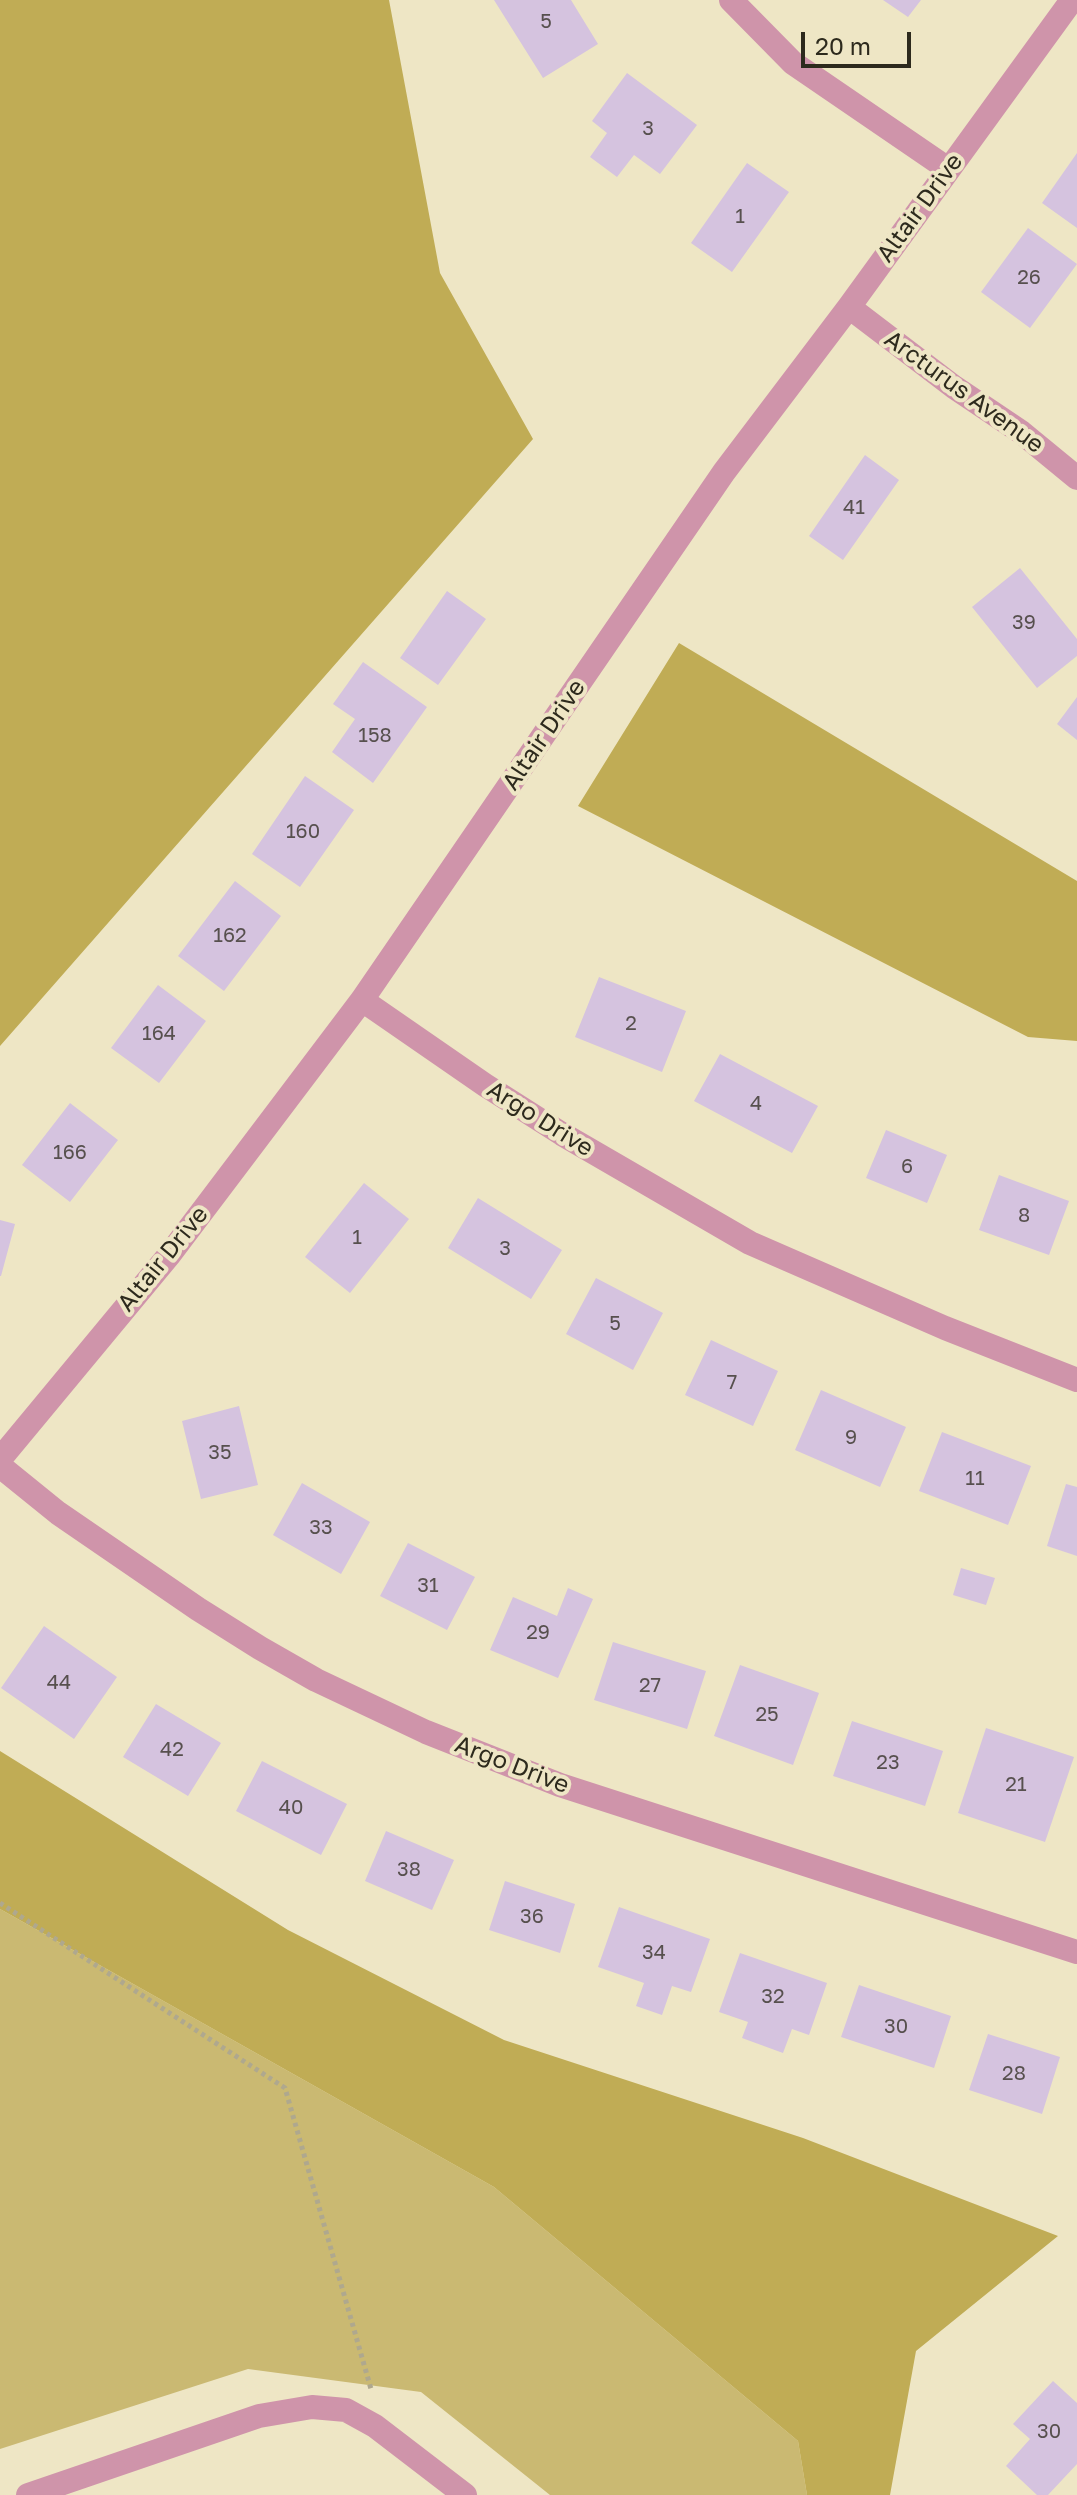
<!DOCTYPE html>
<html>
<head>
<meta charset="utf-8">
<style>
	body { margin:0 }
	#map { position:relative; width:1077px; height:2495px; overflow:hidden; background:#eee6c5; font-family:"Golos Text",sans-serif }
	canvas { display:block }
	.scale { position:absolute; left:801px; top:32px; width:110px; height:36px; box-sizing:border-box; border:4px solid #2d2a1d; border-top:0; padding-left:10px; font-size:24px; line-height:28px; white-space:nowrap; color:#2d2a1d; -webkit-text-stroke:6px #eee6c5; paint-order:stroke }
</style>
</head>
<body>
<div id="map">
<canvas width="1077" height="2495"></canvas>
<div class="scale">20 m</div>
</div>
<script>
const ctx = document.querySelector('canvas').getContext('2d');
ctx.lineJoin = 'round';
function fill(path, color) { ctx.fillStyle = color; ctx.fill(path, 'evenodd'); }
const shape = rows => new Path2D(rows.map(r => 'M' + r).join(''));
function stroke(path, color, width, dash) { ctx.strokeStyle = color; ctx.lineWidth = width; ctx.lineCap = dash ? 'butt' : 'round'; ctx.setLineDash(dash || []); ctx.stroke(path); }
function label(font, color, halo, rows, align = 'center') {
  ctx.font = font + ' "Golos Text",sans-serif'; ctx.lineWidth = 8; ctx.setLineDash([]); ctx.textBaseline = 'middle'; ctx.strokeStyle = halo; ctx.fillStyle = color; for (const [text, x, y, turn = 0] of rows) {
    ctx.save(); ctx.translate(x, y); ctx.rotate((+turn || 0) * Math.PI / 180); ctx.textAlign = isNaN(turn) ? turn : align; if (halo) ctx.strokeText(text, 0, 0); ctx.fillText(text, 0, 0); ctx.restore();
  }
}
const green = shape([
	[0,1909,494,2187,798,2441,807,2495,550,2495,421,2392,248,2369,0,2449]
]);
const forest = shape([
	[0,0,389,0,440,273,533,439,0,1046],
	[679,643,1077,881,1077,1041,1028,1037,578,806],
	[0,1751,288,1930,504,2040,803,2138,1058,2236,916,2351,890,2495,807,2495,798,2441,494,2187,0,1909]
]);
const building = shape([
	[494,0,571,0,598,44,543,78],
	[883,0,921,0,908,17],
	[627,73,697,125,660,174,634,155,617,177,590,157,607,133,592,121],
	[1077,153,1077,228,1042,203],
	[747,163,789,192,732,272,691,243],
	[1028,228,1077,264,1030,328,981,292],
	[865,455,899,480,843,560,809,536],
	[1020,568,1077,639,1077,656,1037,688,972,607],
	[447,591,486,619,438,685,400,658],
	[363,662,427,707,373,783,332,752,355,719,333,704],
	[1077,697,1077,740,1057,724],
	[305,776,354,810,300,887,252,854],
	[235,881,281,916,224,991,178,956],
	[599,977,686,1011,662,1072,575,1037],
	[158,985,206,1021,159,1083,111,1048],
	[720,1054,818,1106,792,1153,694,1101],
	[70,1103,118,1140,70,1202,22,1165],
	[886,1130,947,1155,927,1203,866,1178],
	[999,1175,1069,1201,1049,1255,979,1230],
	[364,1183,409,1219,350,1293,305,1257],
	[478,1198,562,1250,531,1299,448,1248],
	[0,1220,15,1224,1,1276,0,1276],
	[596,1278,663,1313,633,1370,566,1334],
	[711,1340,778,1371,753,1426,685,1395],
	[821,1390,906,1427,880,1487,795,1450],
	[239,1406,258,1485,201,1499,182,1421],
	[942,1432,1031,1466,1008,1525,919,1491],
	[302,1483,370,1522,341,1574,273,1535],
	[1066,1484,1077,1487,1077,1556,1047,1546],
	[408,1543,475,1577,447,1630,380,1596],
	[961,1568,995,1578,986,1605,953,1595],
	[568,1588,593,1599,558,1678,490,1650,513,1597,557,1616],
	[44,1626,117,1677,74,1739,1,1688],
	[613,1642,706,1671,687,1729,594,1700],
	[740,1665,819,1693,793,1765,714,1736],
	[156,1704,221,1743,188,1796,123,1757],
	[852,1721,943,1751,925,1806,833,1776],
	[986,1728,1074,1757,1045,1842,958,1813],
	[262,1761,347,1804,321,1855,236,1811],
	[386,1831,454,1860,432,1910,365,1881],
	[505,1881,575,1904,560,1953,489,1930],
	[619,1907,710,1939,691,1992,672,1986,662,2015,636,2006,644,1983,598,1967],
	[740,1953,827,1983,809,2035,792,2029,783,2053,742,2038,748,2022,719,2012],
	[859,1985,951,2016,934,2068,841,2037],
	[988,2034,1060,2057,1042,2114,969,2090],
	[1053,2381,1077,2403,1077,2464,1048,2495,1037,2495,1006,2466,1030,2439,1013,2424]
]);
const path = shape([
	[0,1903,285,2088,371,2389]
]);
const minor = shape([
	[731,0,793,63,948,169],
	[849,307,954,387,1021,432,1077,478],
	[362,1000,485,1085,562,1134,750,1243,945,1328,1077,1380],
	[0,1459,170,1254,362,1000,724,472,849,307,1072,0],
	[0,1466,58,1513,198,1609,260,1648,316,1680,426,1732,560,1785,1077,1952],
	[28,2495,259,2416,312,2407,346,2410,375,2426,465,2495]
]);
const numberNames = [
	["5",546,22],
	["3",648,129],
	["1",740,217],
	["26",1029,278],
	["41",854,508],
	["39",1024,623],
	["158",375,736],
	["160",303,832],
	["162",230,936],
	["2",631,1024],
	["164",159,1034],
	["4",756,1104],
	["166",70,1153],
	["6",907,1167],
	["8",1024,1216],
	["1",357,1238],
	["3",505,1249],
	["5",615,1324],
	["7",732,1383],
	["9",851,1438],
	["35",220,1453],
	["11",975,1479],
	["33",321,1528],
	["31",428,1586],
	["29",538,1633],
	["44",59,1683],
	["27",650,1686],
	["25",767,1715],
	["42",172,1750],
	["23",888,1763],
	["21",1016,1785],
	["40",291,1808],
	["38",409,1870],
	["36",532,1917],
	["34",654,1953],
	["32",773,1997],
	["30",896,2027],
	["28",1014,2074],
	["30",1049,2432]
];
const streetNames = [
	["Altair Drive",920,208,-54],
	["Arcturus Avenue",964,392,36],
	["Altair Drive",544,735,-56],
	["Argo Drive",540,1119,32],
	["Altair Drive",163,1259,-51],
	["Argo Drive",512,1765,21]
];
fill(green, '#cab972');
fill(forest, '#c0ac55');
fill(building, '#d5c3df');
stroke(path, '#afa88e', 5, [4, 4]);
stroke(minor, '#cf94aa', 24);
label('20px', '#57504e', null, numberNames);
label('24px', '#2d2a1d', '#eee6c5', streetNames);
</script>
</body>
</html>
